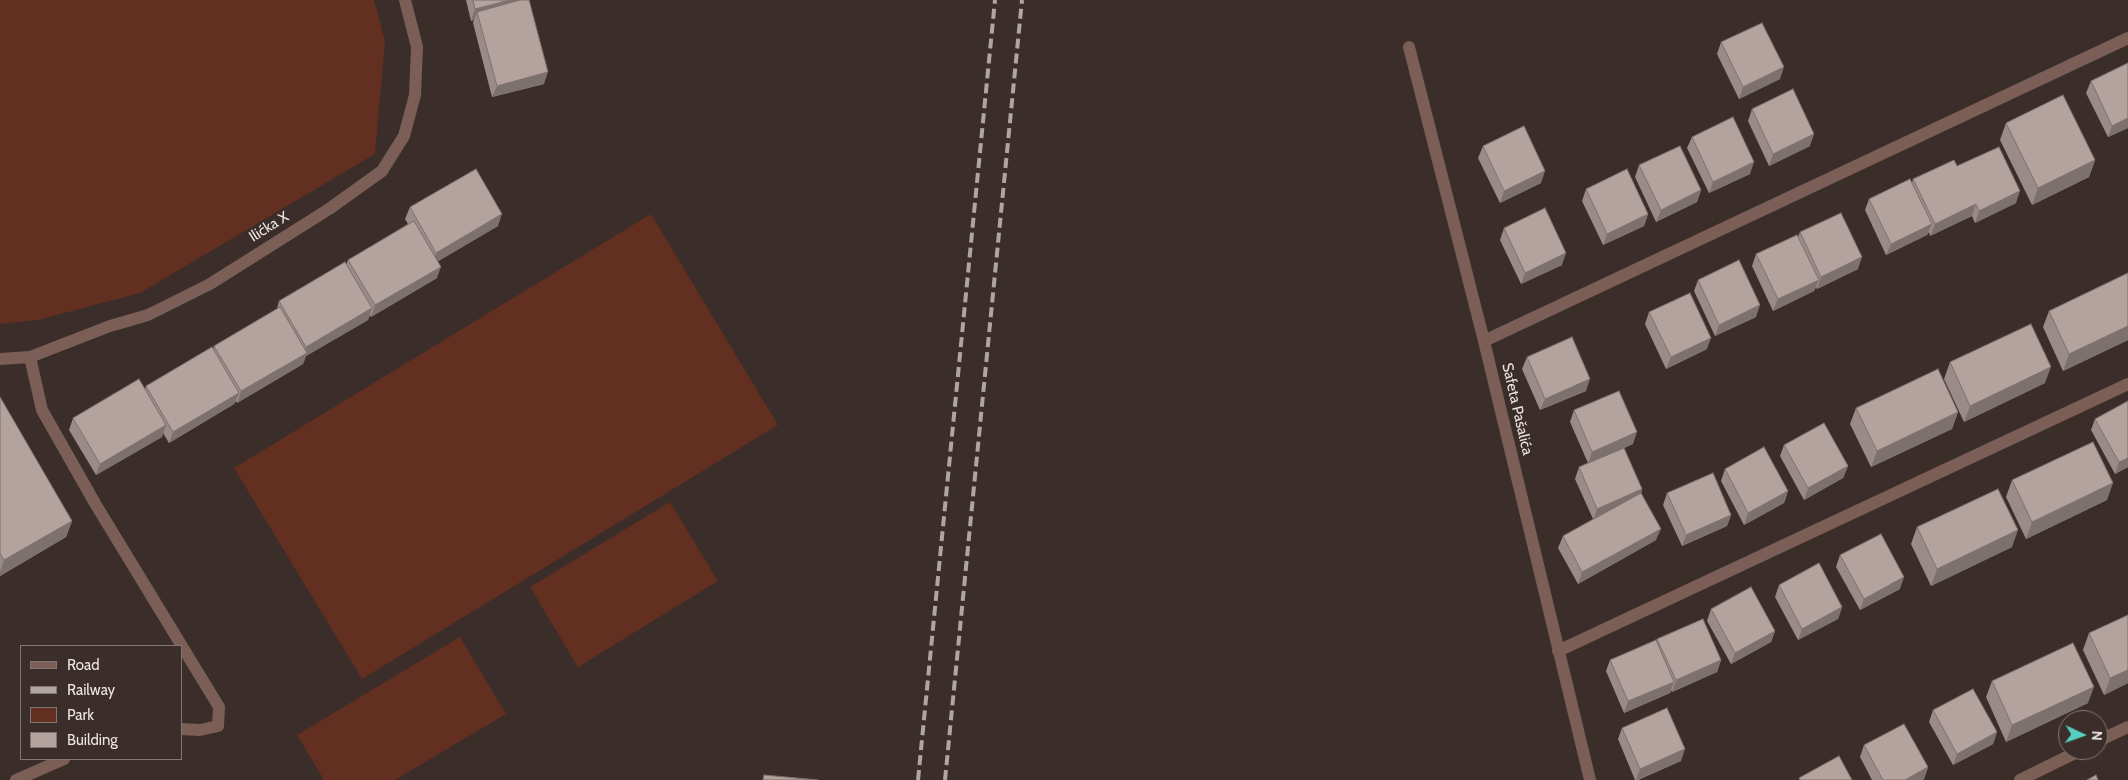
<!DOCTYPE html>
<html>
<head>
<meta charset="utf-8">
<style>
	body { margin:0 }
	#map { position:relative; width:2128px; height:780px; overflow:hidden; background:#3a2d2a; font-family:Cabin,sans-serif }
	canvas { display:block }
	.legend { position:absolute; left:20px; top:645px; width:162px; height:115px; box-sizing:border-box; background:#3a2d2a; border:1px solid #827674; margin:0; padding:6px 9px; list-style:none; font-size:15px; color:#ede4e2 }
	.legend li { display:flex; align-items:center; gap:10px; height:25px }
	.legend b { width:25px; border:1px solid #827674 }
	.north { position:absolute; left:2058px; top:710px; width:50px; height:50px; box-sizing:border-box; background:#3a2d2a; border:1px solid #827674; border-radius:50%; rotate:93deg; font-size:14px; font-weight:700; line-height:20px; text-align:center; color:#ede4e2 }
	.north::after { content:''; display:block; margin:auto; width:18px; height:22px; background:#57cec1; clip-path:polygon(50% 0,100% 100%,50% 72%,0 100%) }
</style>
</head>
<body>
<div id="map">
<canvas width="2128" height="780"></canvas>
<ul class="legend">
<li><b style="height:6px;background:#7b5f57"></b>Road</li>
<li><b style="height:6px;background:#afa5a2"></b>Railway</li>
<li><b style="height:14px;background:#622f21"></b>Park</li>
<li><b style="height:14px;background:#b3a29e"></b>Building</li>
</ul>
<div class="north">N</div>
</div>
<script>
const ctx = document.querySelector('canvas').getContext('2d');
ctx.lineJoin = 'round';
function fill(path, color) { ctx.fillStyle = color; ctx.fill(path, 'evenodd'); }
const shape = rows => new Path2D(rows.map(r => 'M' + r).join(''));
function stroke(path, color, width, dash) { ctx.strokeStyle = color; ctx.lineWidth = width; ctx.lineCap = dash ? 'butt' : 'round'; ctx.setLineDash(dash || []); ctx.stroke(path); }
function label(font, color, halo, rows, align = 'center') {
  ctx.font = font + ' Cabin,sans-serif'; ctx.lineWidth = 5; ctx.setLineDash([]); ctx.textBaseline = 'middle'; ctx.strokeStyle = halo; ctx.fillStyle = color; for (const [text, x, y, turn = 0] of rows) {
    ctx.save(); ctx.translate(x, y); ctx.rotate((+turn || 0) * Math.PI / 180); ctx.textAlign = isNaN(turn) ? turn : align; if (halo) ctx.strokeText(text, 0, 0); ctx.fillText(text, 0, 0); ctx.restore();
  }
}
const green = shape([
	[0,0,374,0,385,41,375,154,140,293,38,320,0,324],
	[651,214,778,425,362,679,234,468],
	[670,502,718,581,578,667,530,587],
	[460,637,506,714,395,780,324,780,297,735]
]);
const street = shape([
	[1409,47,1484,341,1590,780],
	[1484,341,2128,38],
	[30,357,42,410,96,505,219,707,218,726,200,730,181,729],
	[0,359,30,357,110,326,148,315,210,284,329,209,382,171,404,136,415,95,417,47,405,0],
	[1558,651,2128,384],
	[2098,741,2128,727],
	[16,780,64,759],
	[2020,780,2081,750]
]);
const rail = shape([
	[918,780,995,0],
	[945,780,1022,0]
]);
const wall = shape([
	[466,0,529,0,544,84,492,97,473,23,474,20,471,21],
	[1721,42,1780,79,1739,99,1717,54],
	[2128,63,2128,128,2108,137,2086,93,2091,81],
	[1752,109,1810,146,1769,166,1748,121],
	[2006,123,2095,160,2089,177,2032,205,2000,140],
	[1692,137,1750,174,1709,193,1687,148],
	[1483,146,1541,183,1500,203,1478,158],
	[1639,165,1701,190,1697,202,1656,222,1635,177],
	[1957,166,2016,203,1975,223,1972,216,1930,236,1929,232,1927,235,1886,255,1865,210,1869,199,1912,183,1913,179],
	[1586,189,1648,214,1644,226,1603,245,1582,201],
	[410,207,498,226,438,261,437,278,371,317,370,315,368,320,306,356,303,364,237,403,236,401,234,404,169,443,163,433,162,437,96,475,69,430,73,418,145,389,146,386,213,349,214,346,277,309,279,301,346,265,348,260,408,224,405,219],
	[1504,228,1562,265,1521,284,1500,240],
	[1800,232,1858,269,1817,289,1816,287,1814,291,1773,311,1752,266,1756,254,1798,237],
	[2128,273,2128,340,2063,371,2043,327,2049,311],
	[1698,280,1756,317,1715,336,1694,291],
	[1649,312,1707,349,1666,369,1645,324],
	[1527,357,1586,391,1540,410,1522,369],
	[1950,362,2045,383,1964,422,1944,379],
	[0,397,72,521,66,537,0,576],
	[2128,401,2128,467,2115,474,2091,430,2095,419],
	[1856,408,1958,412,1952,429,1871,467,1850,424],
	[1574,410,1633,444,1624,448,1642,489,1641,493,1656,540,1578,584,1558,548,1563,536,1593,519,1575,479,1579,467,1588,463,1570,422],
	[1784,445,1848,466,1843,478,1804,500,1780,456],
	[1725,469,1788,491,1784,503,1744,525,1721,481],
	[2012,480,2107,500,2026,539,2006,497],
	[1667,493,1731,515,1727,526,1682,546,1663,505],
	[1917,527,2012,547,1931,586,1911,544],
	[1840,555,1900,589,1860,610,1836,567],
	[1779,585,1842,607,1838,619,1798,640,1775,597],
	[1711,609,1775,631,1771,642,1731,664,1707,621],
	[2089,633,2128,683,2104,695,2083,650],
	[1657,639,1721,660,1717,672,1672,692,1671,690,1670,693,1624,713,1606,671,1610,660,1656,641],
	[1992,681,2088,703,2006,742,1986,697],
	[1933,710,1997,732,1993,744,1953,765,1929,722],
	[1622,728,1681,761,1638,780,1635,780,1618,739],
	[1864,745,1928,767,1924,779,1922,780,1872,780,1860,757]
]);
const shadedWall = shape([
	[510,0,525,0,477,12,474,20,471,21,475,9],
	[1784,67,1780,79,1739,99,1743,87],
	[548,72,544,84,492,97,497,86],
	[2128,118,2128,128,2108,137,2112,126],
	[1814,134,1810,146,1769,166,1773,154],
	[2095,160,2089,177,2032,205,2038,188],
	[1754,162,1750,174,1709,193,1713,182],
	[1545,171,1541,183,1500,203,1504,191],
	[1701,190,1697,202,1656,222,1661,210],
	[2020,191,2016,203,1975,223,1979,211],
	[1976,204,1972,216,1930,236,1935,224],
	[502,214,498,226,432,265,436,253],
	[1648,214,1644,226,1603,245,1607,234],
	[1932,224,1927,235,1886,255,1891,244],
	[1566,253,1562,265,1521,284,1525,273],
	[1862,257,1858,269,1817,289,1821,277],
	[441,267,437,278,371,317,375,305],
	[1819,280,1814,291,1773,311,1778,299],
	[1760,305,1756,317,1715,336,1719,325],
	[372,308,368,320,306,356,303,364,237,403,241,391,303,355,306,347],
	[2128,326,2128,340,2063,371,2069,354],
	[1711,338,1707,349,1666,369,1671,357],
	[2051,367,2045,383,1964,422,1970,406],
	[1590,379,1586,391,1540,410,1545,399],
	[239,393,234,404,169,443,173,432],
	[1958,412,1952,429,1871,467,1877,451],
	[166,425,162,437,96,475,100,464],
	[1637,432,1633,444,1588,464,1592,452],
	[2128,458,2128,467,2115,474,2119,462],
	[1848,466,1843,478,1804,500,1808,488],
	[2113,483,2107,500,2026,539,2032,522],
	[1642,489,1638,501,1593,521,1597,509],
	[1788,491,1784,503,1744,525,1748,513],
	[1731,515,1727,526,1682,546,1686,535],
	[72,521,66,537,0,576,0,572,4,560],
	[1661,529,1656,540,1578,584,1582,572],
	[2018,530,2012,547,1931,586,1937,569],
	[1904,577,1900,589,1860,610,1864,599],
	[1842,607,1838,619,1798,640,1802,629],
	[1775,631,1771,642,1731,664,1735,653],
	[1721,660,1717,672,1672,692,1676,680],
	[2128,670,2128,683,2104,695,2110,678],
	[1674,682,1670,693,1624,713,1628,701],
	[2094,687,2088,703,2006,742,2012,725],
	[1997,732,1993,744,1953,765,1957,754],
	[1685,749,1681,761,1636,780,1640,769],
	[1928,767,1924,779,1922,780,1905,780]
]);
const building = shape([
	[473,0,510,0,475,9,473,0],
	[520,0,529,0,548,72,497,86,477,12,520,0],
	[1762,23,1784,67,1743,87,1721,42,1762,23],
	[2128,63,2128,118,2112,126,2091,81,2128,63],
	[1793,89,1814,134,1773,154,1752,109,1793,89],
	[2063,95,2095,160,2038,188,2006,123,2063,95],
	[1733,117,1754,162,1713,182,1692,137,1733,117],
	[1524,126,1545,171,1504,191,1483,146,1524,126],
	[1680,146,1701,190,1661,210,1639,165,1680,146],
	[1999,147,2020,191,1979,211,1976,204,1935,224,1913,179,1954,160,1957,166,1999,147],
	[476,169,502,214,436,253,410,207,476,169],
	[1627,169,1648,214,1607,234,1586,189,1627,169],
	[1910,179,1932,224,1891,244,1869,199,1910,179],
	[1545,208,1566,253,1525,273,1504,228,1545,208],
	[1841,213,1862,257,1821,277,1800,232,1841,213],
	[414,221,441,267,375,305,348,260,414,221],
	[1797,235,1819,280,1778,299,1756,254,1797,235],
	[1739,260,1760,305,1719,325,1698,280,1739,260],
	[345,262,372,308,306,347,279,301,345,262],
	[2128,273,2128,326,2069,354,2049,311,2128,273],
	[1690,293,1711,338,1671,357,1649,312,1690,293],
	[280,307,307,353,241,391,214,346,280,307],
	[2031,324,2051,367,1970,406,1950,362,2031,324],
	[1572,337,1590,379,1545,399,1527,357,1572,337],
	[212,347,239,393,173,432,146,386,212,347],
	[1938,369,1958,412,1877,451,1856,408,1938,369],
	[139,379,166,425,100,464,73,418,139,379],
	[1619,391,1637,432,1592,452,1574,410,1619,391],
	[0,397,72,521,4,560,0,553,0,397],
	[2128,401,2128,458,2119,462,2095,419,2128,401],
	[1824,423,1848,466,1808,488,1784,445,1824,423],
	[2093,442,2113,483,2032,522,2012,480,2093,442],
	[1764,447,1788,491,1748,513,1725,469,1764,447],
	[1624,448,1642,489,1597,509,1579,467,1624,448],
	[1713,473,1731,515,1686,535,1667,493,1713,473],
	[1998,489,2018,530,1937,569,1917,527,1998,489],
	[1641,493,1661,529,1582,572,1563,536,1641,493],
	[1881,534,1904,577,1864,599,1840,555,1881,534],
	[1819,563,1842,607,1802,629,1779,585,1819,563],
	[1751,587,1775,631,1735,653,1711,609,1751,587],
	[2128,615,2128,670,2110,678,2089,633,2128,615],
	[1703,619,1721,660,1676,680,1657,639,1703,619],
	[1656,640,1674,682,1628,701,1610,660,1656,640],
	[2073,643,2094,687,2012,725,1992,681,2073,643],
	[1973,689,1997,732,1957,754,1933,710,1973,689],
	[1667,708,1685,749,1640,769,1622,728,1667,708],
	[1904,724,1928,767,1905,780,1883,780,1864,745,1904,724],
	[1839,756,1852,780,1800,780,1799,778,1839,756],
	[764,775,818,780,763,780,764,775],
	[2096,775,2098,780,2087,780,2096,775]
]);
const streetNames = [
	["Ilićka X",269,227,-32],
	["Safeta Pašalića",1517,409,77]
];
fill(green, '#622f21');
stroke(street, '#7b5f57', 12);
stroke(rail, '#afa5a2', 4, [10, 5]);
fill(wall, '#9a8b88');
fill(shadedWall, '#7d716f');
fill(building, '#b3a29e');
stroke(building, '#7d716f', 1);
label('15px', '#ede4e2', '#3a2d2a', streetNames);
</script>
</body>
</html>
